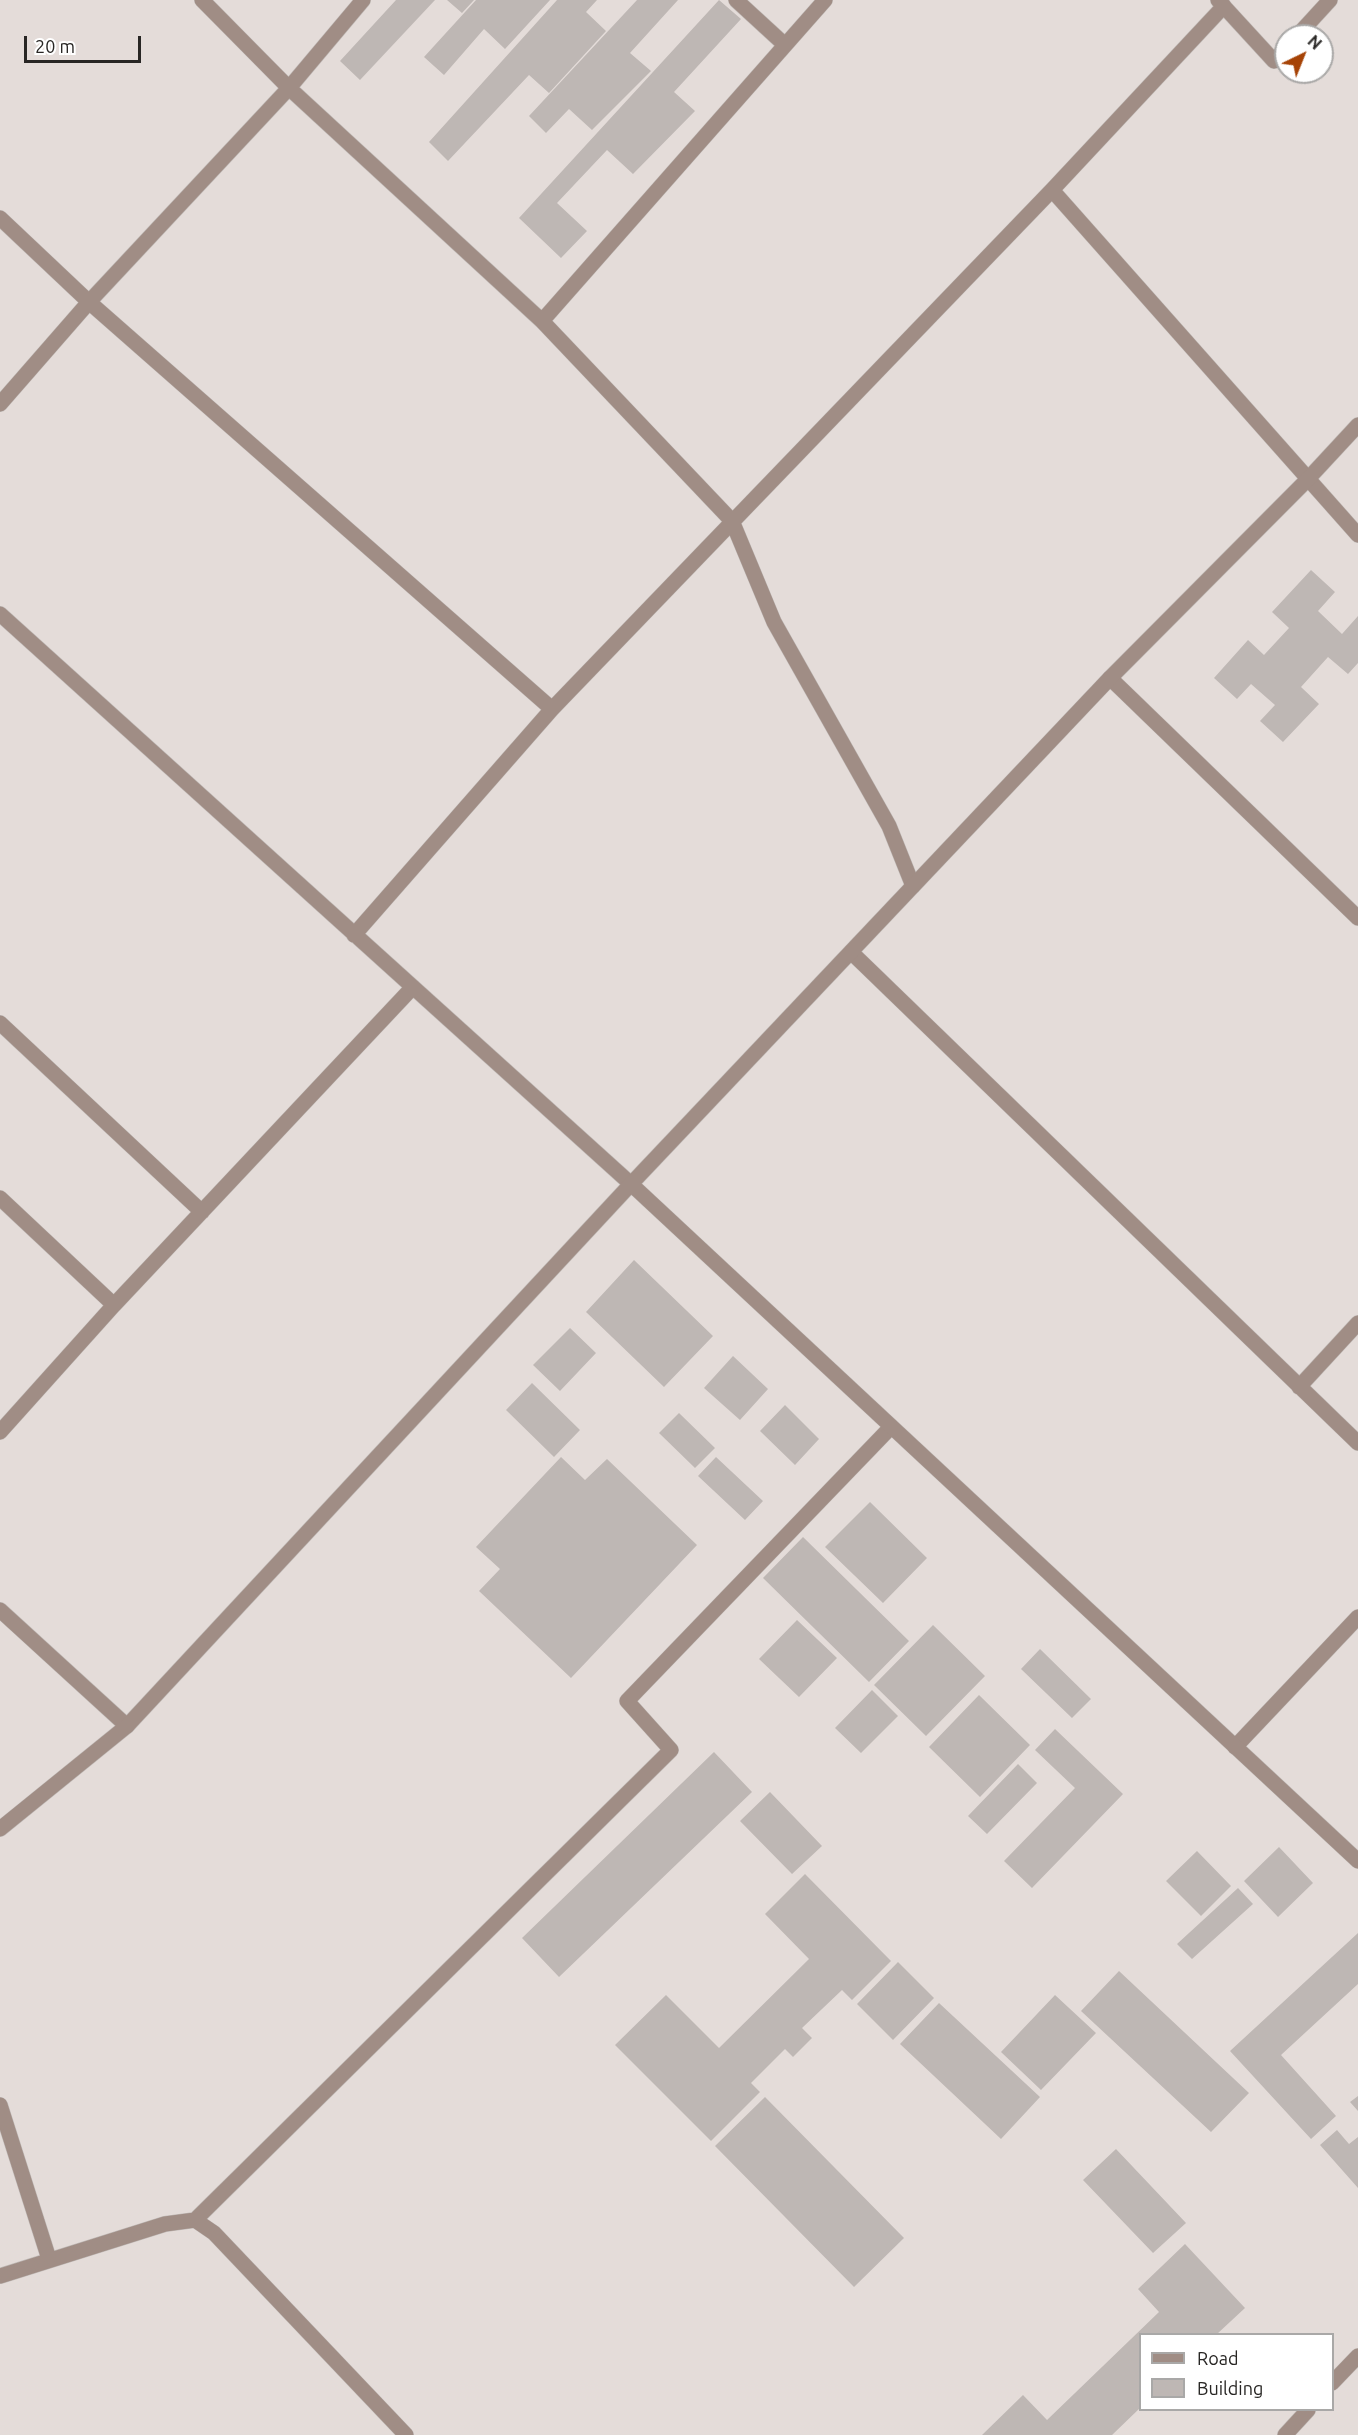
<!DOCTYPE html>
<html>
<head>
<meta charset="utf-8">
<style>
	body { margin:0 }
	#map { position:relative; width:1358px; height:2435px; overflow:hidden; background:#e4dcd9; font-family:Ubuntu,sans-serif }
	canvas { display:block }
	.legend { position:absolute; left:1139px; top:2333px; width:195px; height:78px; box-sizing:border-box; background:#fff; border:2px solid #a9a8a7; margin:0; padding:8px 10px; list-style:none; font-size:18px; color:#282624 }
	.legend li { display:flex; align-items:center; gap:12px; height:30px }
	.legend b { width:30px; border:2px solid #a9a8a7 }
	.north { position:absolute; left:1274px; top:24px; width:60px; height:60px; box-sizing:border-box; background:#fff; border:2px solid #a9a8a7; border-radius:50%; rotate:43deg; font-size:16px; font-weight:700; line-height:24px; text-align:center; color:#282624 }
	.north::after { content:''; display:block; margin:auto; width:21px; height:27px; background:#a64306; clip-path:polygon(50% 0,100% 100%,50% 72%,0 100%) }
	.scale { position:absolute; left:24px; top:36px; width:117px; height:27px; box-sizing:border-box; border:3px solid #282624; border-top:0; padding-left:8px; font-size:18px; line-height:21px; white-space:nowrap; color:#282624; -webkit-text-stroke:4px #fff; paint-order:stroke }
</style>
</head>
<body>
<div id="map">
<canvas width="1358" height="2435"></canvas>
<ul class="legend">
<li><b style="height:8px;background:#a08d85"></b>Road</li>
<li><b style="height:16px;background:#beb7b4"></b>Building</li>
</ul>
<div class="north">N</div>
<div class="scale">20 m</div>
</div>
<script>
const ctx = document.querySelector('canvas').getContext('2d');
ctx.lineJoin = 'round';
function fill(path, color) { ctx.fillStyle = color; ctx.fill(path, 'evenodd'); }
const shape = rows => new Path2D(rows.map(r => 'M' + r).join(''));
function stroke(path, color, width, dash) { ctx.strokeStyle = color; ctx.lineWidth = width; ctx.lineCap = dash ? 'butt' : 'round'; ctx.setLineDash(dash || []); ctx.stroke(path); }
const building = shape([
	[396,0,435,0,360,80,340,61],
	[447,0,474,0,462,13],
	[476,0,550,0,505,49,484,29,444,75,424,57],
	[557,0,597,0,586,12,606,31,549,93,529,75,448,161,429,142],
	[637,0,678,0,630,53,651,71,592,130,569,109,546,133,529,116],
	[719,0,741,19,674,92,695,111,633,174,607,150,557,203,587,231,561,258,519,218],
	[1311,570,1335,592,1318,611,1342,634,1358,616,1358,663,1348,674,1328,657,1301,687,1319,704,1283,742,1260,721,1275,705,1251,684,1237,699,1214,678,1248,640,1264,655,1289,628,1272,612],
	[634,1260,713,1336,664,1387,586,1312],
	[570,1328,596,1353,560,1391,533,1365],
	[733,1356,768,1389,740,1420,704,1388],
	[532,1383,580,1430,554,1457,506,1410],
	[785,1405,819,1439,795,1465,760,1431],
	[679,1413,715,1448,695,1468,659,1433],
	[561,1457,585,1480,607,1459,697,1545,571,1678,479,1591,500,1569,476,1547],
	[716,1457,763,1501,745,1520,698,1476],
	[870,1502,927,1558,883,1603,825,1547],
	[803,1537,909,1641,869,1682,763,1578],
	[797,1620,837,1658,799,1697,759,1659],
	[933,1625,985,1676,926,1736,874,1685],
	[1040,1649,1091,1699,1072,1718,1021,1669],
	[872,1690,898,1716,861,1753,835,1728],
	[979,1695,1030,1745,980,1797,929,1747],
	[1055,1729,1123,1794,1032,1888,1004,1861,1075,1788,1035,1750],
	[714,1752,752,1792,559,1977,522,1938],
	[1018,1764,1037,1783,987,1834,968,1816],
	[770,1792,822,1846,792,1874,740,1821],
	[1279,1847,1313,1883,1278,1917,1244,1881],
	[1197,1851,1231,1886,1201,1916,1166,1881],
	[805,1874,891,1961,852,2000,842,1990,802,2028,812,2038,793,2057,785,2049,751,2083,760,2092,711,2141,615,2045,666,1995,719,2048,809,1959,765,1914],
	[1238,1888,1253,1904,1192,1959,1177,1944],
	[1358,1933,1358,1984,1281,2055,1336,2116,1311,2139,1230,2051],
	[898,1962,934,1998,893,2040,857,2004],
	[1119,1971,1249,2093,1211,2132,1081,2011],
	[1055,1995,1096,2033,1041,2090,1001,2052],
	[939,2003,1040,2097,1001,2139,900,2044],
	[1358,2096,1358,2111,1350,2102],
	[765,2097,904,2238,854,2287,715,2146],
	[1337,2130,1349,2144,1358,2137,1358,2188,1320,2145],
	[1116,2149,1186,2223,1153,2253,1083,2180],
	[1185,2244,1245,2308,1217,2334,1140,2334,1140,2408,1112,2435,982,2435,1023,2395,1047,2420,1159,2312,1138,2289]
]);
const minor = shape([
	[202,0,289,88,542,321,732,521,774,622,889,826,913,886],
	[736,0,785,45],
	[1218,0,1274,61,1286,48],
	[1297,36,1330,0],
	[1052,190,1358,535],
	[0,218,89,302,552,709],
	[542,321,825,0],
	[0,404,89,302,289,88,363,0],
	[0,614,631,1184],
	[1110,678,1358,918],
	[354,935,552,709,1052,190,1224,6],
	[851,952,1358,1443],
	[0,1023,202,1212],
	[0,1198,114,1305],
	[1299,1387,1358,1323],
	[0,1432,114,1305,413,987],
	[0,1610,127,1726],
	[1235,1747,1358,1617],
	[0,2105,49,2259],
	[195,2220,214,2233,406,2435],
	[0,2276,165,2224,195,2220,671,1750,627,1701,891,1427],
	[1332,2383,1358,2356],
	[1285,2435,1308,2410]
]);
const tertiary = shape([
	[631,1184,1358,1861],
	[0,1829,127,1726,631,1184,1110,678,1307,480,1358,425]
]);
fill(building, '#beb7b4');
stroke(minor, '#beb8b5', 16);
stroke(tertiary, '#beb8b5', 16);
stroke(minor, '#a08d85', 15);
stroke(tertiary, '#a08d85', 15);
</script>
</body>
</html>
